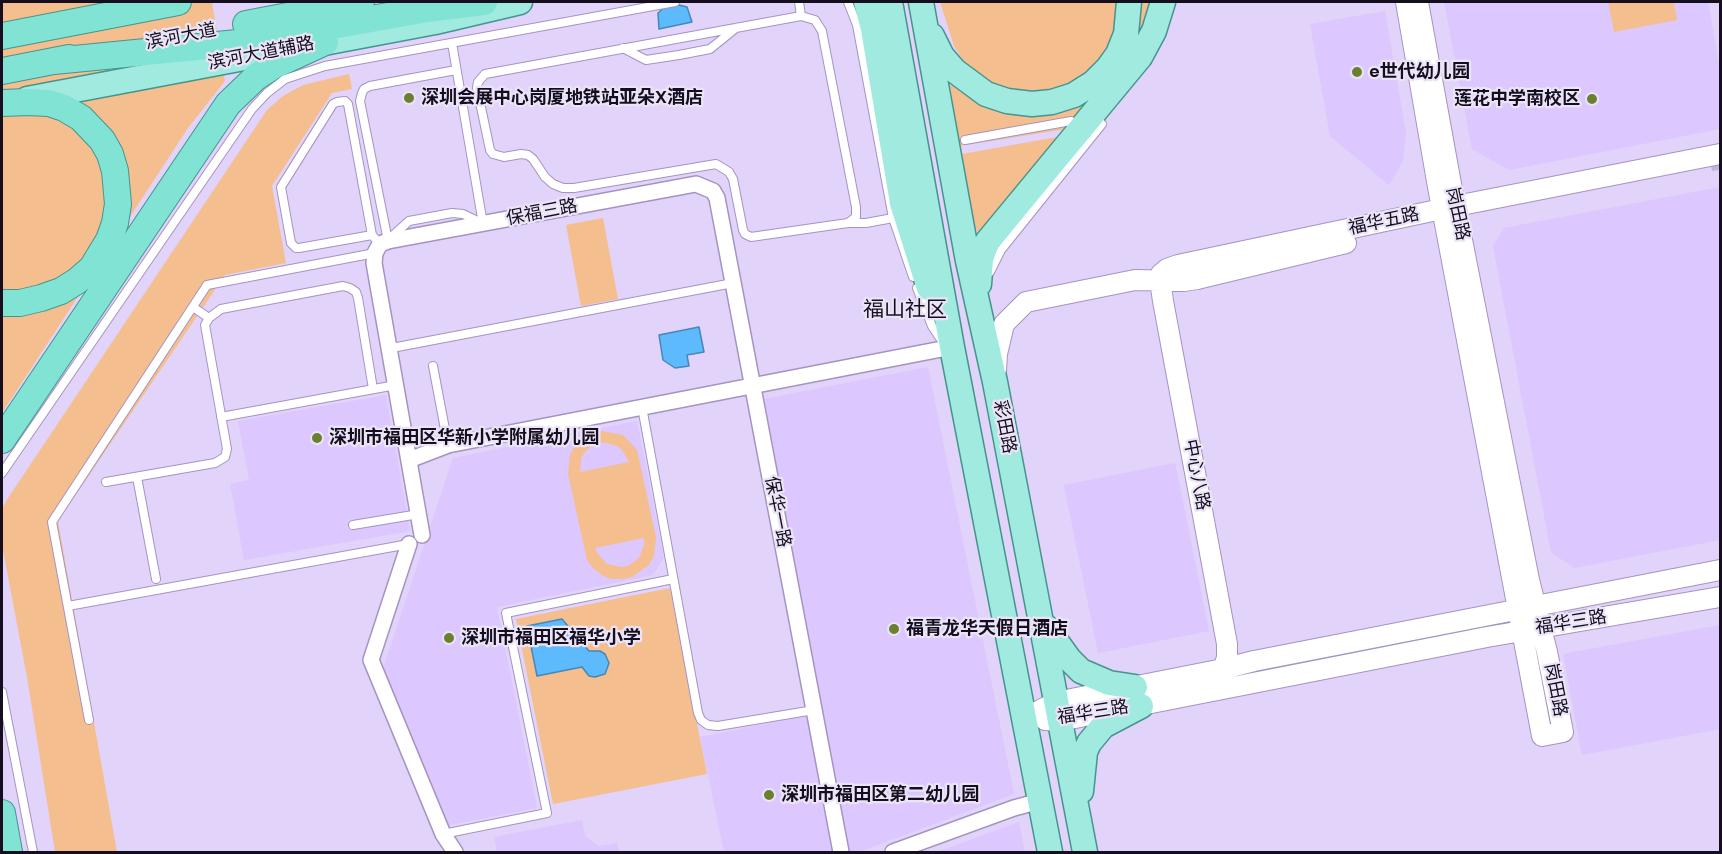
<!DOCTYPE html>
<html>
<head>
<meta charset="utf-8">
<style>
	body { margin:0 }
	#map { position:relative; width:1722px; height:854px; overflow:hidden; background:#e1d3f9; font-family:"DM Sans",sans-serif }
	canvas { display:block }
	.frame { position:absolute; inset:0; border:3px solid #150e1f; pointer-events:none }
</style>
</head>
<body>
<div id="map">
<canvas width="1722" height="854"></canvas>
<div class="frame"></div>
</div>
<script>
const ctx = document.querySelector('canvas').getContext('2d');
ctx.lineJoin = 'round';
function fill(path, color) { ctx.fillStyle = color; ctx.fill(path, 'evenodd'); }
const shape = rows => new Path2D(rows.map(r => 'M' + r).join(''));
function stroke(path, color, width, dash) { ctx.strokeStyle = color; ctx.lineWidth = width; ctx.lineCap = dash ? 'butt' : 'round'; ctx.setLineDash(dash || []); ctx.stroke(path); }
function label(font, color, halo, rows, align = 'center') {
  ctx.font = font + ' "DM Sans","Noto Sans SC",sans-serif'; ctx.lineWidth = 4.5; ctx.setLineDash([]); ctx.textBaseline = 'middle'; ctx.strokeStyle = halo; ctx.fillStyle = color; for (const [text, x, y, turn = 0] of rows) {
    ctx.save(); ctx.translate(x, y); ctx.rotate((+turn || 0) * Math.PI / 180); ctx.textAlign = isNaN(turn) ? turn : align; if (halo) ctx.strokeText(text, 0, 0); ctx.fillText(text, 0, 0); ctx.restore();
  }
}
const built = shape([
	[1444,2,1708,2,1720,69,1720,129,1509,170,1472,149],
	[1385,11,1406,133,1403,161,1389,185,1330,136,1310,24],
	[1720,187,1720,540,1574,568,1551,552,1493,246,1504,228],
	[928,367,1014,794,859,852,849,852,764,399],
	[386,395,410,531,244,560,230,484,249,480,238,421],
	[637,421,664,558,653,575,497,607,537,808,445,826,383,669,453,458],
	[1175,463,1209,631,1098,653,1064,485],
	[1720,625,1720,729,1582,755,1563,654],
	[811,714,838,852,724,852,700,737],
	[582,820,585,836,599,846,617,843,619,852,497,852,494,837],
	[1019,822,1025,852,937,852]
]);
const green = shape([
	[2,2,212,2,225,81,188,128,2,413],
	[940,2,1119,2,1118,24,1107,55,1079,85,1028,97,993,85,965,63,954,46],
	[1140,2,1157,2,1155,10,1079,127,960,146,950,86,952,81,1069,106],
	[1608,2,1674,2,1677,20,1614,32],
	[349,74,352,89,332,93,272,186,286,263,225,275,58,521,117,852,55,852,27,677,2,545,2,509,8,498,267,110,283,96,303,85],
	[1074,134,982,234,978,232,974,226,962,154],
	[603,218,618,299,581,306,566,225],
	[602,431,623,435,637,450,656,537,654,556,649,565,632,577,622,579,611,579,602,575,593,568,587,560,568,474,570,454,576,445,592,433],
	[603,442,617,446,622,450,629,462,580,472,581,458,585,452,590,447],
	[644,538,644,545,639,558,628,566,621,567,607,564,598,554,595,548],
	[670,588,707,774,553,804,516,619]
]);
const water = shape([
	[675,4,687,7,692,22,659,29,658,13,667,5,675,4],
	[699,327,704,352,687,355,689,366,675,368,663,360,659,335,699,327],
	[562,619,589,651,600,651,605,654,609,663,605,674,595,677,589,676,582,667,537,676,527,626,562,619]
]);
const minorTunnel = shape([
	[1717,155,1720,174]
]);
const service = shape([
	[799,2,801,16],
	[848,2,857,25,893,218,913,277],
	[801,16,815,20,822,31,856,207,856,217,848,223,751,237,745,234,743,230,733,179,729,172,716,164,574,188,563,188,553,184,545,177,533,159,528,155,521,154,504,157,493,154,490,150,477,88,478,82,485,74,801,16],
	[452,43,483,224],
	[623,48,646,60,679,55,710,49,736,28],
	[965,140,1071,121],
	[848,223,866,223,893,218],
	[372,235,299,248,296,248,291,243,281,187,333,104,337,102,345,101,348,104,372,235,380,244],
	[389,239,409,221,452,213,463,214,482,223],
	[388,241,360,101,362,93,364,89,370,86,456,70],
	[990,272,1001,250,1102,124,1098,121],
	[917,288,932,326,944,344],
	[193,307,209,318],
	[397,347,733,283],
	[433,366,448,445],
	[642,407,698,713,701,720,708,725,718,726,814,710],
	[221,417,396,385],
	[2,473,252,109,267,93,285,79,325,66,675,2],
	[137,477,156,579],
	[106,482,215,463,225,457,227,449,205,325,209,318,221,309,343,286,350,288,356,292,358,298,373,389],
	[353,525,419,514],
	[68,606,409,544],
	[2,692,33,852],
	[89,720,52,522,207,285,375,253],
	[443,834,547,813,506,613,673,579]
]);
const minor = shape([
	[409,460,448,445,952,347],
	[422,535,374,263,375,253,380,244,388,241,696,184,713,191,717,198,841,852],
	[409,544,371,660,443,834,455,852],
	[893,852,1014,808,1040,801]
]);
const tertiary = shape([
	[1406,2,1438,187,1542,736,1563,732,1547,652,1529,580,1451,184,1418,2],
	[996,370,997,354,1004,324,1026,302,1135,280,1184,281,1197,279,1346,243],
	[1223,669,1227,658,1227,644,1163,301,1160,280,1161,274,1167,269,1178,265,1456,206,1720,154],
	[1025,718,1056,702,1223,669,1254,661,1720,570],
	[1045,720,1060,721,1487,637,1720,597]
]);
const primary = shape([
	[866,2,873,29,902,203,929,288],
	[890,2,952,347,1050,852],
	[921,2,968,261,995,382,1085,852],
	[932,36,942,56,955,71,986,94,1007,101,1032,104,1052,102,1074,95,1093,83,1108,68,1118,54,1126,34,1129,2],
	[27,99,435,22,520,2],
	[979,284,981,259,987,242,1140,57,1154,31,1163,2],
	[1046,627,1069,659,1081,671,1109,683,1135,687],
	[1081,791,1085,752,1089,743,1103,726,1141,706]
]);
const trunk = shape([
	[246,24,361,2],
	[2,36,178,2],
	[54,61,237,43,427,9,484,2],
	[2,71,69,58],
	[2,303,20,303,41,298,61,291,77,281,92,268,109,240,115,223,118,204,115,171,110,154,102,140,81,118,64,108,49,103,28,102,2,103],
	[2,440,228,104,256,77,273,66,325,42],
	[2,813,9,852]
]);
const markers = [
	[1357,72,6,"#6b7f30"],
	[409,98,6,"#6b7f30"],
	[1592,99,6,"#6b7f30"],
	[317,438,6,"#6b7f30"],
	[894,629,6,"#6b7f30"],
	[449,638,6,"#6b7f30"],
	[769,795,6,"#6b7f30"]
];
const streetNames = [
	["滨河大道",181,37,-11],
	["滨河大道辅路",261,54,-11],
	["保福三路",542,213,-11],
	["岗田路",1457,214,78],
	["福华五路",1384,222,-12],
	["彩田路",1004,427,79],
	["中心八路",1196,475,79],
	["保华一路",777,512,79],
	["福华三路",1571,623,-9],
	["岗田路",1555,690,79],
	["福华三路",1093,713,-9]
];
const poiNames = [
	["e世代幼儿园",1369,72],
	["深圳会展中心岗厦地铁站亚朵X酒店",421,98],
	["莲花中学南校区",1580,99,"right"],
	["深圳市福田区华新小学附属幼儿园",329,438],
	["福青龙华天假日酒店",906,629],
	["深圳市福田区福华小学",461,638],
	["深圳市福田区第二幼儿园",781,795]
];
const quarterNames = [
	["福山社区",905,310]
];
fill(built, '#dcc7fe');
fill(green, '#f5be8e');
fill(water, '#5cbafd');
stroke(water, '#4786ba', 1.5);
stroke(minorTunnel, '#c2b5d8', 15, [15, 8]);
stroke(service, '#a594c1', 10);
stroke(minor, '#a594c1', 18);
stroke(tertiary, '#a594c1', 22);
stroke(primary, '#46948e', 27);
stroke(trunk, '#46948e', 28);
stroke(service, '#fff', 8);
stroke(minor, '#fff', 15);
stroke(tertiary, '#fff', 20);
stroke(primary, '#a0eadf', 24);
stroke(trunk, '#80e3d4', 26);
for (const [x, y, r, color] of markers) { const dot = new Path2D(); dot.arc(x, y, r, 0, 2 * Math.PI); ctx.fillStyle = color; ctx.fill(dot); stroke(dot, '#ebe4f7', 2); }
label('18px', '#150e1f', '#ebe4f7', streetNames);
label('bold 18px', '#150e1f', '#ebe4f7', poiNames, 'left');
label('21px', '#150e1f', '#ebe4f7', quarterNames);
</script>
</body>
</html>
